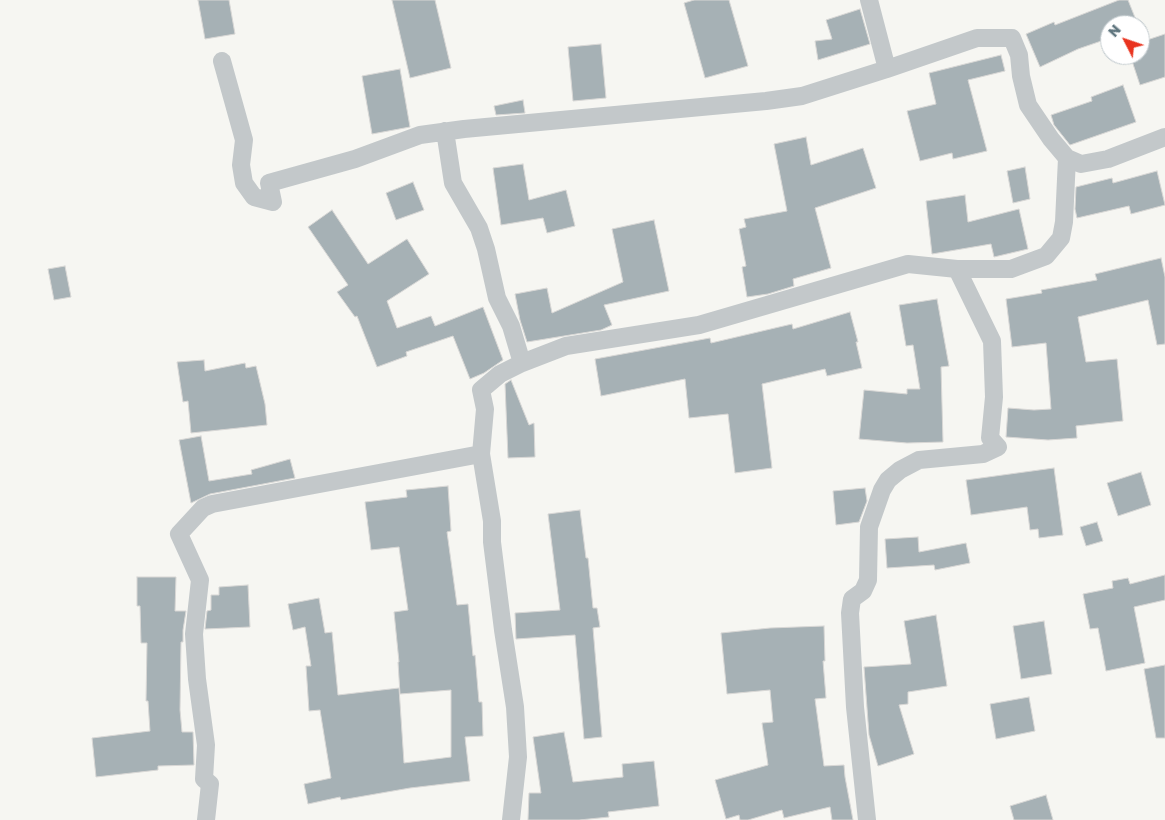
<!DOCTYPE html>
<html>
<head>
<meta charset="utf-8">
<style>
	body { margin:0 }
	#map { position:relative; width:1165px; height:820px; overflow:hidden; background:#f6f6f2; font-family:"Golos Text",sans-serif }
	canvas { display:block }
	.north { position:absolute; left:1100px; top:15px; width:50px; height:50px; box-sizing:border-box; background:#fff; border:1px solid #bfc8cc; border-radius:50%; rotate:311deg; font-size:14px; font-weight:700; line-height:20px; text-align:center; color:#60767f }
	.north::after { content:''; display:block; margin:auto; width:18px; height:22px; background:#e9341f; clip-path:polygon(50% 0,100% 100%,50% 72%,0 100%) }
</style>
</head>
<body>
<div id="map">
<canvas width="1165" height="820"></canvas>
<div class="north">N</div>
</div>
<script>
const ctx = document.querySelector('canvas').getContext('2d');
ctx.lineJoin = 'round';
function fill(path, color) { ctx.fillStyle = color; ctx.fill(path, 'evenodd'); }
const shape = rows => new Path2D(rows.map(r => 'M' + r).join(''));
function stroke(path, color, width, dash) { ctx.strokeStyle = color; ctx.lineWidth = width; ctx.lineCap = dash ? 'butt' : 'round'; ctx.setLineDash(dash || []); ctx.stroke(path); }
const building = shape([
	[198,0,229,0,235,34,205,39,198,0],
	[392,0,435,0,451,68,410,78,392,0],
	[694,0,729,0,748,66,705,78,684,3,694,0],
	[1119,0,1128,0,1138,25,1110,25,1110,38,1078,49,1040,67,1026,34,1054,22,1055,25,1119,0],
	[860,9,870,44,818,60,815,41,832,39,826,20,860,9],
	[1140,31,1144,41,1165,34,1165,77,1140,85,1130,55,1140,55,1140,31],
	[601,44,606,98,573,101,568,47,601,44],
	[1001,55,1005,71,968,80,987,151,953,159,952,153,920,161,907,111,936,104,929,73,1001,55],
	[400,69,410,127,372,134,362,76,400,69],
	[1123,85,1136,122,1070,145,1054,125,1051,115,1092,101,1091,97,1123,85],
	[523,100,525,113,496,115,494,106,523,100],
	[806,137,811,165,863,148,876,188,815,208,831,268,793,279,794,286,768,294,747,297,742,267,746,266,739,229,746,227,744,219,787,211,774,144,806,137],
	[523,164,529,200,566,190,575,226,547,233,543,218,501,225,493,168,523,164],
	[1025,167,1030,199,1013,203,1007,171,1025,167],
	[1157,171,1165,205,1131,214,1129,206,1077,218,1075,209,1076,187,1112,178,1113,183,1157,171],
	[413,182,424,210,396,220,386,193,413,182],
	[965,195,968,222,1019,209,1028,249,994,257,991,244,932,254,926,201,965,195],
	[332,210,368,264,407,239,429,274,387,301,397,328,431,316,435,326,483,307,503,360,484,373,470,379,453,336,406,352,407,356,377,367,357,316,355,317,337,292,348,285,308,227,332,210],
	[654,220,669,291,604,305,612,325,601,330,527,342,520,320,515,294,547,288,552,313,623,282,612,229,654,220],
	[1161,258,1165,277,1165,344,1157,345,1148,300,1078,317,1086,362,1117,359,1123,421,1076,426,1077,438,1048,440,1006,437,1008,408,1034,410,1051,409,1046,343,1012,347,1006,299,1042,293,1041,290,1097,280,1095,274,1161,258],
	[65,266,71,297,54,300,48,269,65,266],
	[937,299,949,366,941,367,943,442,907,443,859,439,864,390,907,394,907,389,920,389,913,345,906,346,899,305,937,299],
	[850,312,858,342,856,342,862,368,827,376,825,369,762,384,772,468,735,473,728,414,689,418,685,379,601,396,595,359,710,338,711,343,792,324,793,329,850,312],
	[204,360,205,371,245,363,246,368,256,366,265,404,267,425,191,433,188,401,183,402,177,362,204,360],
	[511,380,529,425,534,423,535,457,508,458,505,384,511,380],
	[201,436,209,481,252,474,251,470,290,459,295,478,210,494,191,503,179,440,201,436],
	[1054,468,1063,535,1039,538,1038,529,1030,530,1027,507,971,515,966,480,1054,468],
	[1141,472,1151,505,1118,516,1107,483,1141,472],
	[448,486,451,531,447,532,457,605,468,604,473,656,475,655,479,702,482,702,483,736,465,737,470,781,410,788,341,800,340,797,308,804,304,784,331,778,320,710,309,711,306,666,311,666,305,627,293,630,288,604,319,598,325,633,332,632,338,695,399,688,404,763,451,757,451,690,400,694,398,662,399,662,394,612,408,610,399,547,371,550,365,502,407,497,406,490,448,486],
	[865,488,867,501,859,522,836,525,833,491,865,488],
	[580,510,586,558,588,558,593,608,597,608,600,627,593,628,602,737,584,739,575,635,516,639,515,613,560,610,548,514,580,510],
	[1097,522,1103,541,1086,546,1080,527,1097,522],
	[918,537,919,552,966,543,970,563,935,570,934,565,887,568,885,539,918,537],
	[1165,575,1165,600,1134,607,1145,663,1106,671,1098,628,1090,629,1083,594,1113,588,1112,581,1128,578,1130,584,1165,575],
	[137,577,176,577,175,611,186,611,183,630,183,642,181,642,180,710,182,732,193,732,194,765,158,766,158,770,96,777,92,738,150,731,148,701,146,701,147,643,141,643,140,606,137,606,137,577],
	[248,585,250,627,205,629,207,611,211,610,211,595,219,595,219,587,248,585],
	[936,615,947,686,908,692,908,704,899,705,914,754,878,766,869,735,864,667,911,664,904,621,936,615],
	[1044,621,1052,674,1021,679,1013,626,1044,621],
	[824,626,825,661,823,661,826,698,815,699,824,766,844,765,845,777,853,820,832,820,830,807,784,818,782,810,748,820,740,820,739,815,726,819,715,780,768,765,762,723,773,722,770,690,727,694,721,633,770,628,824,626],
	[1165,665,1165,738,1156,738,1144,669,1165,665],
	[1029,697,1035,731,996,739,990,704,1029,697],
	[564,732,573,782,623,777,622,764,654,761,659,806,608,812,609,817,579,820,528,820,529,793,541,793,533,737,564,732],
	[1046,795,1053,820,1014,820,1010,806,1046,795]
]);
const street = shape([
	[869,0,887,69],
	[222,61,244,140,241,165,244,183,254,197,273,202,269,183,355,159,420,135,464,129,766,101,802,96,887,69,977,38,1012,38,1019,55,1021,76,1028,105,1051,139,1067,158,1081,164,1108,159,1165,137],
	[445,131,453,183,479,228,486,249,497,298,511,326,522,363,500,374,481,390,485,409,481,454,492,521,492,542,503,630,515,707,518,757,511,820],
	[522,363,566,346,699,325,908,264,957,269,1011,269,1046,256,1061,238,1064,222,1067,158],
	[206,820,210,784,204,779,206,745,197,679,194,634,200,580,179,534,203,508,212,504,481,454],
	[867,820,855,707,850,613,852,599,863,591,868,580,869,527,882,490,888,480,900,470,919,460,983,454,998,447,990,438,994,397,992,341,957,269]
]);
fill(building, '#a6b1b5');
stroke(building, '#d8d7d5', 1);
stroke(street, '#c3c8ca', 18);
</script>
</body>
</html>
